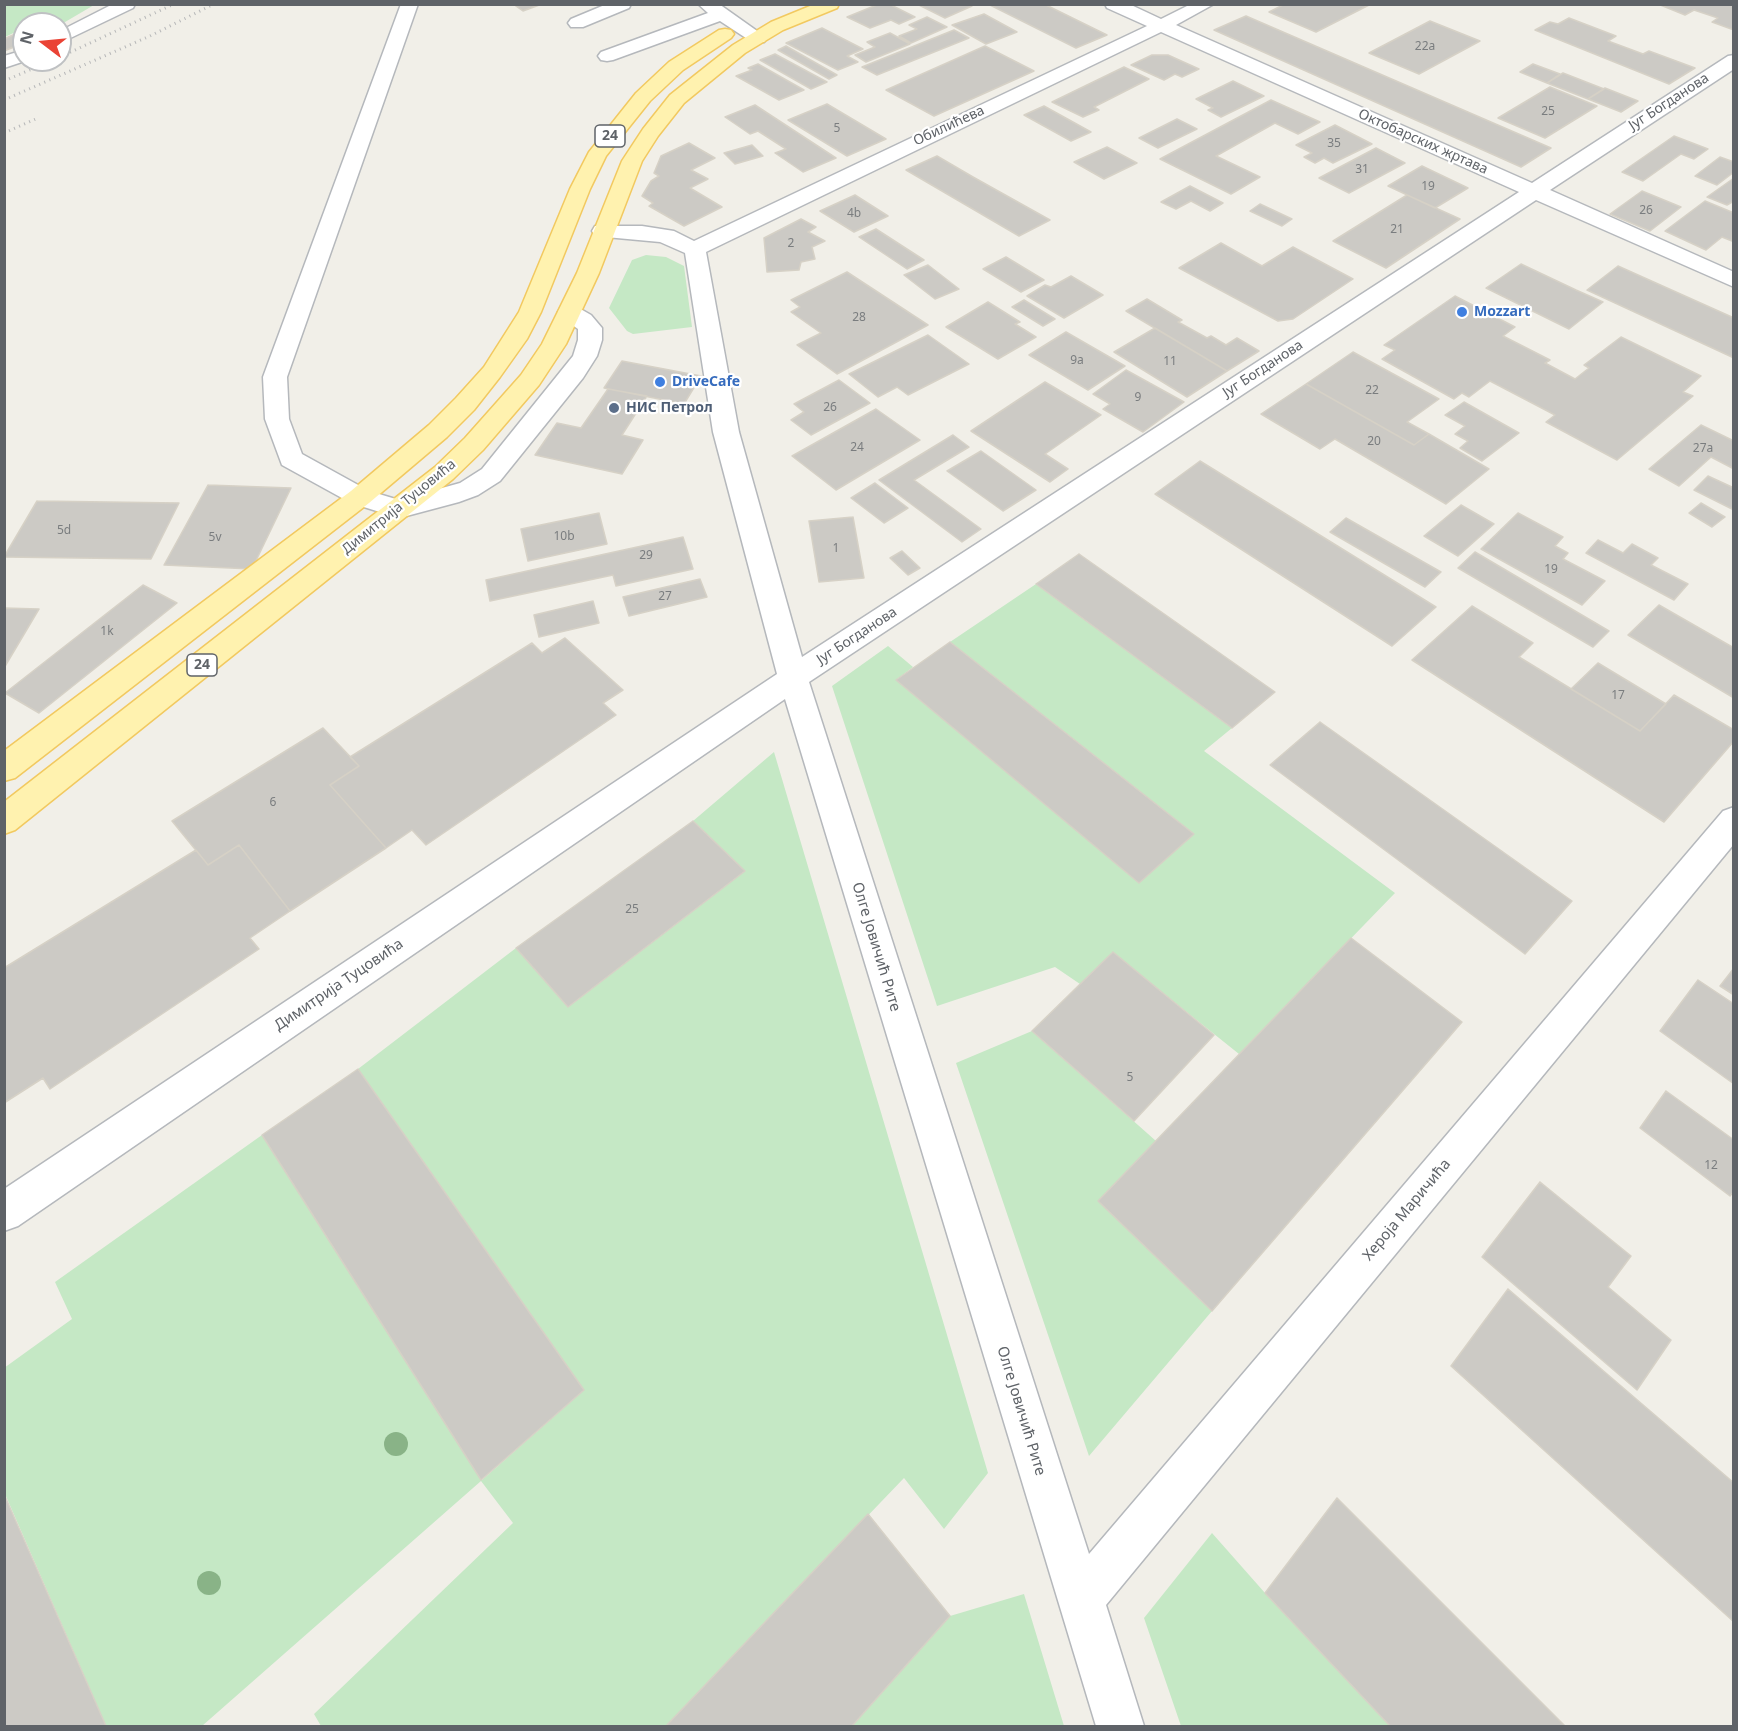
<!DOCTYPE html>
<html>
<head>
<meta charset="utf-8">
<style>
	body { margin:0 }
	#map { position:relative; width:1738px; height:1731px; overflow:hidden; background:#f1efe8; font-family:"Noto Sans",sans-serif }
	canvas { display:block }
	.frame { position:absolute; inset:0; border:6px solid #5f6368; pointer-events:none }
	.north { position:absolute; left:12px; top:12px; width:60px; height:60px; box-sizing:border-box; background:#fff; border:2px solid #bfc1c3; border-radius:50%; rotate:286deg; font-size:16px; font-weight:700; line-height:24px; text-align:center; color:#5f6368 }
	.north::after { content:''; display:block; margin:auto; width:21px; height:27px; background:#ea4335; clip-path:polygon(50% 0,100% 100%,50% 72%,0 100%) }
</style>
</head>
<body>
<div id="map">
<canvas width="1738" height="1731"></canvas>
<div class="frame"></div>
<div class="north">N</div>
</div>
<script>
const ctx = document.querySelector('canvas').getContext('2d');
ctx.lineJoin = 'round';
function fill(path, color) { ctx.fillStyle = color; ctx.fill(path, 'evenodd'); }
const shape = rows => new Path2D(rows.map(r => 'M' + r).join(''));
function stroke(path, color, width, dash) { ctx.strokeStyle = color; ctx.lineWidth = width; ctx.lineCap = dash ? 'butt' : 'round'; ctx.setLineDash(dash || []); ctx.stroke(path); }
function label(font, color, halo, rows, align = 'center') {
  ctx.font = font + ' "Noto Sans",sans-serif'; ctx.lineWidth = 4.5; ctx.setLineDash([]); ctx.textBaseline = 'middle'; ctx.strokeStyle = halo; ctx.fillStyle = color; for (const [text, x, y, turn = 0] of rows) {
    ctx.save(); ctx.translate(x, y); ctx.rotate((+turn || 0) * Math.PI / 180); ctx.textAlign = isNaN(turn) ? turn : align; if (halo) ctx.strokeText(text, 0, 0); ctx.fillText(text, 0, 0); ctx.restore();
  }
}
const green = shape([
	[5,4,94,4,94,5,60,25,24,24,24,28,5,37],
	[646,255,666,257,684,266,692,327,633,334,627,331,609,308,632,260],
	[1036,584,1232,728,1204,751,1395,893,1239,1054,1113,953,1080,984,1055,967,937,1006,832,686,888,646,913,667,896,680,1194,834,950,642],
	[774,752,988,1473,944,1529,904,1478,666,1726,321,1726,314,1714,513,1523,481,1481,202,1726,106,1726,5,1494,4,1368,72,1319,55,1282,262,1135,482,1480,584,1390,358,1069,516,948,568,1007,745,871,693,821],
	[1032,1031,1156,1141,1098,1201,1212,1311,1089,1456,956,1063],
	[1212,1533,1265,1593,1390,1726,1181,1726,1144,1618],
	[1024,1594,1064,1726,852,1726,950,1616]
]);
const building = shape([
	[513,4,542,4,523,11,513,4],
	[879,4,889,4,915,17,899,24,891,20,870,28,847,17,879,4],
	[917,4,968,4,972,6,945,18,917,4],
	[988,4,1044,4,1107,35,1076,48,988,4],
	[1285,4,1371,4,1316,32,1269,12,1285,4],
	[1658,4,1734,4,1734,30,1712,22,1718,18,1694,10,1685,15,1658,4],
	[984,14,1017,32,986,44,952,25,984,14],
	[1246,16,1551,148,1521,167,1214,30,1246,16],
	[927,17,947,27,911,43,899,36,917,29,909,25,927,17],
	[1569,18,1616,36,1608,41,1643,54,1649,51,1695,68,1669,84,1535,30,1550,22,1558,24,1569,18],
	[1430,21,1480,41,1419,74,1369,53,1430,21],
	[822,28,863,49,847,56,858,62,838,70,786,43,822,28],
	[24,30,24,43,4,51,4,39,24,30],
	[954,30,969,38,877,75,862,67,954,30],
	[890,33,910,44,866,62,855,55,875,47,867,42,890,33],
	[786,46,837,75,829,79,778,50,786,46],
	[985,46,1034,71,934,116,886,90,985,46],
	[775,54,827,82,811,89,760,60,775,54],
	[1152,55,1168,55,1199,69,1182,77,1175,74,1164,80,1131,65,1152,55],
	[758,64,804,90,779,100,736,76,752,70,748,68,758,64],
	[1533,64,1560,74,1547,83,1520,72,1533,64],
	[1124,67,1149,79,1094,107,1099,110,1083,117,1052,102,1124,67],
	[1563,73,1604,89,1588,99,1547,83,1563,73],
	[1233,81,1264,96,1221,117,1208,110,1213,108,1196,99,1233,81],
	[1550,87,1597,106,1545,138,1498,118,1550,87],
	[1605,88,1638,101,1621,112,1588,99,1605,88],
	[1271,100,1320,122,1298,134,1275,123,1216,156,1260,177,1231,194,1160,159,1271,100],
	[827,104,886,139,847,156,788,120,827,104],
	[755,105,836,158,803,172,775,153,786,149,758,131,750,134,725,117,755,105],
	[1044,106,1091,132,1071,141,1024,115,1044,106],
	[1177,119,1197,129,1158,148,1139,138,1177,119],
	[1335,125,1372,144,1333,163,1324,158,1315,163,1304,157,1312,153,1296,145,1335,125],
	[1674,136,1708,149,1694,159,1681,154,1643,181,1622,172,1674,136],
	[689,143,715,158,691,170,708,179,690,188,722,207,684,226,649,206,653,203,642,196,651,181,659,176,654,173,661,156,689,143],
	[752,145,763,156,735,164,724,153,752,145],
	[1107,147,1137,163,1104,179,1074,162,1107,147],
	[1376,148,1405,163,1349,193,1319,178,1376,148],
	[937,156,973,177,1050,220,1019,236,906,170,937,156],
	[1720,157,1734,162,1734,172,1717,185,1695,176,1720,157],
	[1422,166,1468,188,1435,208,1388,186,1422,166],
	[1734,178,1734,201,1727,205,1707,197,1734,178],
	[1190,186,1223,203,1210,211,1191,201,1176,209,1161,202,1190,186],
	[1642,191,1681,207,1650,231,1610,214,1642,191],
	[855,195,888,216,854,232,820,211,855,195],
	[1407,195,1460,219,1386,268,1333,241,1407,195],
	[1705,201,1734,213,1732,241,1722,237,1706,250,1665,231,1705,201],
	[1260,204,1292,219,1282,226,1250,211,1260,204],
	[801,219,816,227,808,232,825,241,812,247,815,259,801,262,799,270,767,272,764,238,801,219],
	[876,229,924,260,907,269,859,237,876,229],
	[1221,243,1262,266,1293,247,1353,279,1293,319,1278,321,1179,268,1221,243],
	[1006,257,1044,280,1021,292,983,269,1006,257],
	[1521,264,1576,290,1603,302,1569,329,1486,288,1521,264],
	[928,265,959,289,935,299,904,275,928,265],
	[1618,266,1734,318,1734,358,1587,290,1618,266],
	[847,272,928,325,837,374,797,345,821,333,791,312,800,307,791,300,847,272],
	[1071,276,1103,295,1064,318,1027,296,1045,285,1051,287,1071,276],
	[1455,296,1515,327,1503,336,1550,360,1545,363,1575,379,1589,368,1584,365,1621,337,1701,376,1683,392,1693,396,1617,460,1546,422,1555,415,1490,381,1469,397,1462,393,1454,399,1382,359,1395,350,1384,345,1455,296],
	[1147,299,1182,320,1178,322,1207,338,1211,336,1226,345,1237,338,1259,351,1227,371,1126,311,1147,299],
	[1024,300,1055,319,1043,326,1012,307,1024,300],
	[988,302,1020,322,1015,324,1036,337,998,359,946,327,988,302],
	[1155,328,1227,371,1187,397,1114,352,1155,328],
	[1066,332,1125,366,1088,390,1029,355,1066,332],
	[928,335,969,364,908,395,897,387,878,397,849,374,928,335],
	[1353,352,1439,399,1407,422,1429,434,1414,445,1306,384,1353,352],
	[622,361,701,376,684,404,604,388,622,361],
	[1126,370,1184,402,1143,432,1103,409,1110,404,1093,394,1126,370],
	[839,380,870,403,811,435,791,420,804,412,794,404,839,380],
	[1045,382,1101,415,1045,454,1068,469,1050,482,971,431,1045,382],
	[1306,384,1414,445,1429,434,1489,469,1446,504,1335,439,1320,449,1261,414,1306,384],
	[608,389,647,396,622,435,643,440,622,474,535,455,557,423,581,428,608,389],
	[1464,402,1519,433,1482,461,1460,448,1468,441,1455,434,1465,426,1445,415,1464,402],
	[876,409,920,440,836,490,792,456,876,409],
	[1701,425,1734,441,1734,469,1711,457,1679,486,1649,469,1701,425],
	[953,435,969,447,914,480,981,529,962,542,879,480,953,435],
	[981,451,1036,490,1003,511,947,471,981,451],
	[1200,461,1436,607,1392,646,1155,494,1200,461],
	[1708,476,1734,488,1734,510,1694,490,1708,476],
	[875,483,908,508,884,523,851,498,875,483],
	[208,485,291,488,252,569,164,565,208,485],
	[37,501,179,503,151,559,4,557,37,501],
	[1701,503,1725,517,1712,527,1689,513,1701,503],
	[1461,505,1494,524,1458,556,1424,536,1461,505],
	[599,513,607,544,528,561,521,529,599,513],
	[1518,513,1563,537,1555,546,1568,553,1563,559,1605,581,1582,605,1481,549,1518,513],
	[853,517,864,578,819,582,809,521,853,517],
	[1346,518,1441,572,1425,587,1330,532,1346,518],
	[683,537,693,569,616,586,613,575,490,601,486,580,683,537],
	[1598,540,1623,553,1632,544,1658,558,1651,565,1688,584,1674,600,1586,553,1598,540],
	[902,551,920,568,908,575,890,558,902,551],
	[1475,552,1609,631,1593,647,1458,568,1475,552],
	[1079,554,1275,692,1232,728,1036,584,1079,554],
	[700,579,707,597,629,616,623,597,700,579],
	[143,585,177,603,39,713,5,693,143,585],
	[593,601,599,623,539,637,534,615,593,601],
	[1659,605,1734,648,1734,698,1628,635,1659,605],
	[1472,606,1533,643,1519,657,1640,731,1674,695,1734,730,1734,741,1664,822,1412,660,1472,606],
	[4,608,39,609,4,668,4,608],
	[565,638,623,690,603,703,616,715,426,845,412,830,386,848,330,785,359,766,350,757,532,643,542,653,565,638],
	[950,642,1194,834,1139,883,896,680,950,642],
	[1598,663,1666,704,1640,731,1571,689,1598,663],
	[1320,722,1572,901,1525,954,1270,765,1320,722],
	[323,728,359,766,330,785,386,848,290,911,239,845,208,865,172,821,323,728],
	[693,821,745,871,568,1007,516,948,693,821],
	[239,845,290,911,250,938,259,949,50,1089,43,1078,4,1103,4,968,196,850,208,865,239,845],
	[1351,938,1462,1022,1212,1311,1098,1201,1351,938],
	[1113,952,1214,1035,1134,1121,1032,1031,1113,952],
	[1734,968,1734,995,1720,986,1734,968],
	[1698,980,1734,1004,1734,1084,1660,1031,1698,980],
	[358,1069,584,1390,481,1480,262,1135,358,1069],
	[1666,1091,1734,1140,1734,1191,1730,1196,1640,1128,1666,1091],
	[1540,1182,1631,1256,1608,1287,1671,1340,1637,1390,1482,1257,1540,1182],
	[1508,1289,1734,1483,1734,1622,1451,1366,1508,1289],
	[4,1494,106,1726,4,1726,4,1494],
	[1337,1498,1565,1726,1390,1726,1265,1593,1337,1498],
	[868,1514,950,1616,852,1726,666,1726,868,1514]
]);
const minor = shape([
	[113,4,135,4,133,8,60,43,60,31,113,4],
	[401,4,418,4,287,377,289,419,302,454,369,491,399,500,460,483,482,469,573,356,578,340,578,329,561,317,558,312,561,307,569,305,577,307,591,315,602,328,602,340,597,356,583,378,500,481,478,495,459,502,399,518,351,503,282,465,265,419,263,377,401,4],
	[607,4,631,4,629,8,583,27,571,27,568,23,571,19,607,4],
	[698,4,719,4,767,38,764,42,752,42,720,21,613,60,607,61,601,60,598,56,601,52,708,13,698,4],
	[1105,4,1129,4,1161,19,1191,4,1214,4,1176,25,1532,183,1728,56,1734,55,1734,69,1550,190,1734,272,1734,287,1536,200,809,682,1089,1554,1723,811,1734,807,1734,844,1106,1605,1144,1726,1096,1726,785,699,18,1226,4,1231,4,1189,777,674,713,432,685,253,660,242,595,236,592,231,595,226,642,226,674,231,694,241,1147,26,1107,8,1105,4],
	[1161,32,1519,192,802,657,739,432,706,252,1161,32],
	[24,50,24,60,28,60,4,68,4,56,24,50]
]);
const major = shape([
	[815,4,839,4,837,8,783,30,745,53,684,103,658,136,642,161,599,273,566,344,539,385,483,450,453,479,15,830,4,834,4,802,435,467,465,438,521,375,542,344,577,273,622,161,643,129,670,95,733,45,771,22,815,4],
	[725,29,731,30,734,34,731,38,683,70,650,101,606,156,590,189,541,312,527,339,500,377,474,410,447,437,369,503,15,778,4,781,4,751,351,491,429,425,456,398,484,367,519,312,570,189,589,152,636,93,669,62,719,30,725,29]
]);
const rail = shape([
	[60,57,174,4],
	[4,81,53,60],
	[4,100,150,36,214,4],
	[4,133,38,118]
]);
const trees = [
	[396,1444],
	[209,1583]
];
const markers = [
	[1462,312,6,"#3f7fe0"],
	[660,382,6,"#3f7fe0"],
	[614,408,6,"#5c6f8a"]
];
const numberNames = [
	["22a",1425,47],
	["25",1548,112],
	["5",837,129],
	["35",1334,144],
	["31",1362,170],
	["19",1428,187],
	["26",1646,211],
	["4b",854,214],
	["21",1397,230],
	["2",791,244],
	["28",859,318],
	["9a",1077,361],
	["11",1170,362],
	["22",1372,391],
	["9",1138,398],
	["26",830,408],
	["20",1374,442],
	["24",857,448],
	["27a",1703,449],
	["5d",64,531],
	["10b",564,537],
	["5v",215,538],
	["1",836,549],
	["29",646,556],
	["19",1551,570],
	["27",665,597],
	["1k",107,632],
	["17",1618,696],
	["6",273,803],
	["25",632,910],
	["5",1130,1078],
	["12",1711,1166]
];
const farStreetnames = [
	["Југ Богданова",1669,102,-33],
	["Обилићева",949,126,-25],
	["Октобарских жртава",1423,142,24],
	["Југ Богданова",1263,369,-33],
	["Димитрија Туцовића",399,507,-39],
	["Југ Богданова",857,636,-33]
];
const shields = [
	[610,136,30],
	[202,665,30]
];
const shieldNames = [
	["24",610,136],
	["24",202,665]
];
const farShopnames = [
	["Mozzart",1474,312],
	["DriveCafe",672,382]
];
const farServicenames = [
	["НИС Петрол",626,408]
];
const streetNames = [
	["Олге Јовичић Рите",876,947,73],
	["Димитрија Туцовића",339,985,-34],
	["Хероја Маричића",1407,1210,-50],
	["Олге Јовичић Рите",1021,1411,73]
];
fill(green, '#c5e8c5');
fill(building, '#cccac5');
stroke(building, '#d6d1c6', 1.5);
stroke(minor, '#b5b8bc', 3);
stroke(major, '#f2c960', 3);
fill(minor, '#fff');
fill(major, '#fff2af');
stroke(rail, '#b6b7b8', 3, [1, 4.5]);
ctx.fillStyle = '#89b387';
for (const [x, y] of trees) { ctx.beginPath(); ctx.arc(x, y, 12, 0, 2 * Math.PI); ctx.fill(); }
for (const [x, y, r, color] of markers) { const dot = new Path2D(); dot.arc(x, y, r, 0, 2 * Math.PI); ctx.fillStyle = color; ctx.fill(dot); stroke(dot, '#fff', 2); }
label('12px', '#7a7d7f', null, numberNames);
label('14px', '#5f6368', '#fff', farStreetnames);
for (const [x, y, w] of shields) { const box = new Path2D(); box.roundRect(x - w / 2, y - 11, w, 22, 4.5); ctx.fillStyle = '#fff'; ctx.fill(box); stroke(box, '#5f6368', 1.5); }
label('bold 14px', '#5f6368', null, shieldNames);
label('bold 14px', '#366cbe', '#fff', farShopnames, 'left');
label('bold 14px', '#4e5e75', '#fff', farServicenames, 'left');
label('15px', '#5f6368', '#fff', streetNames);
</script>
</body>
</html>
